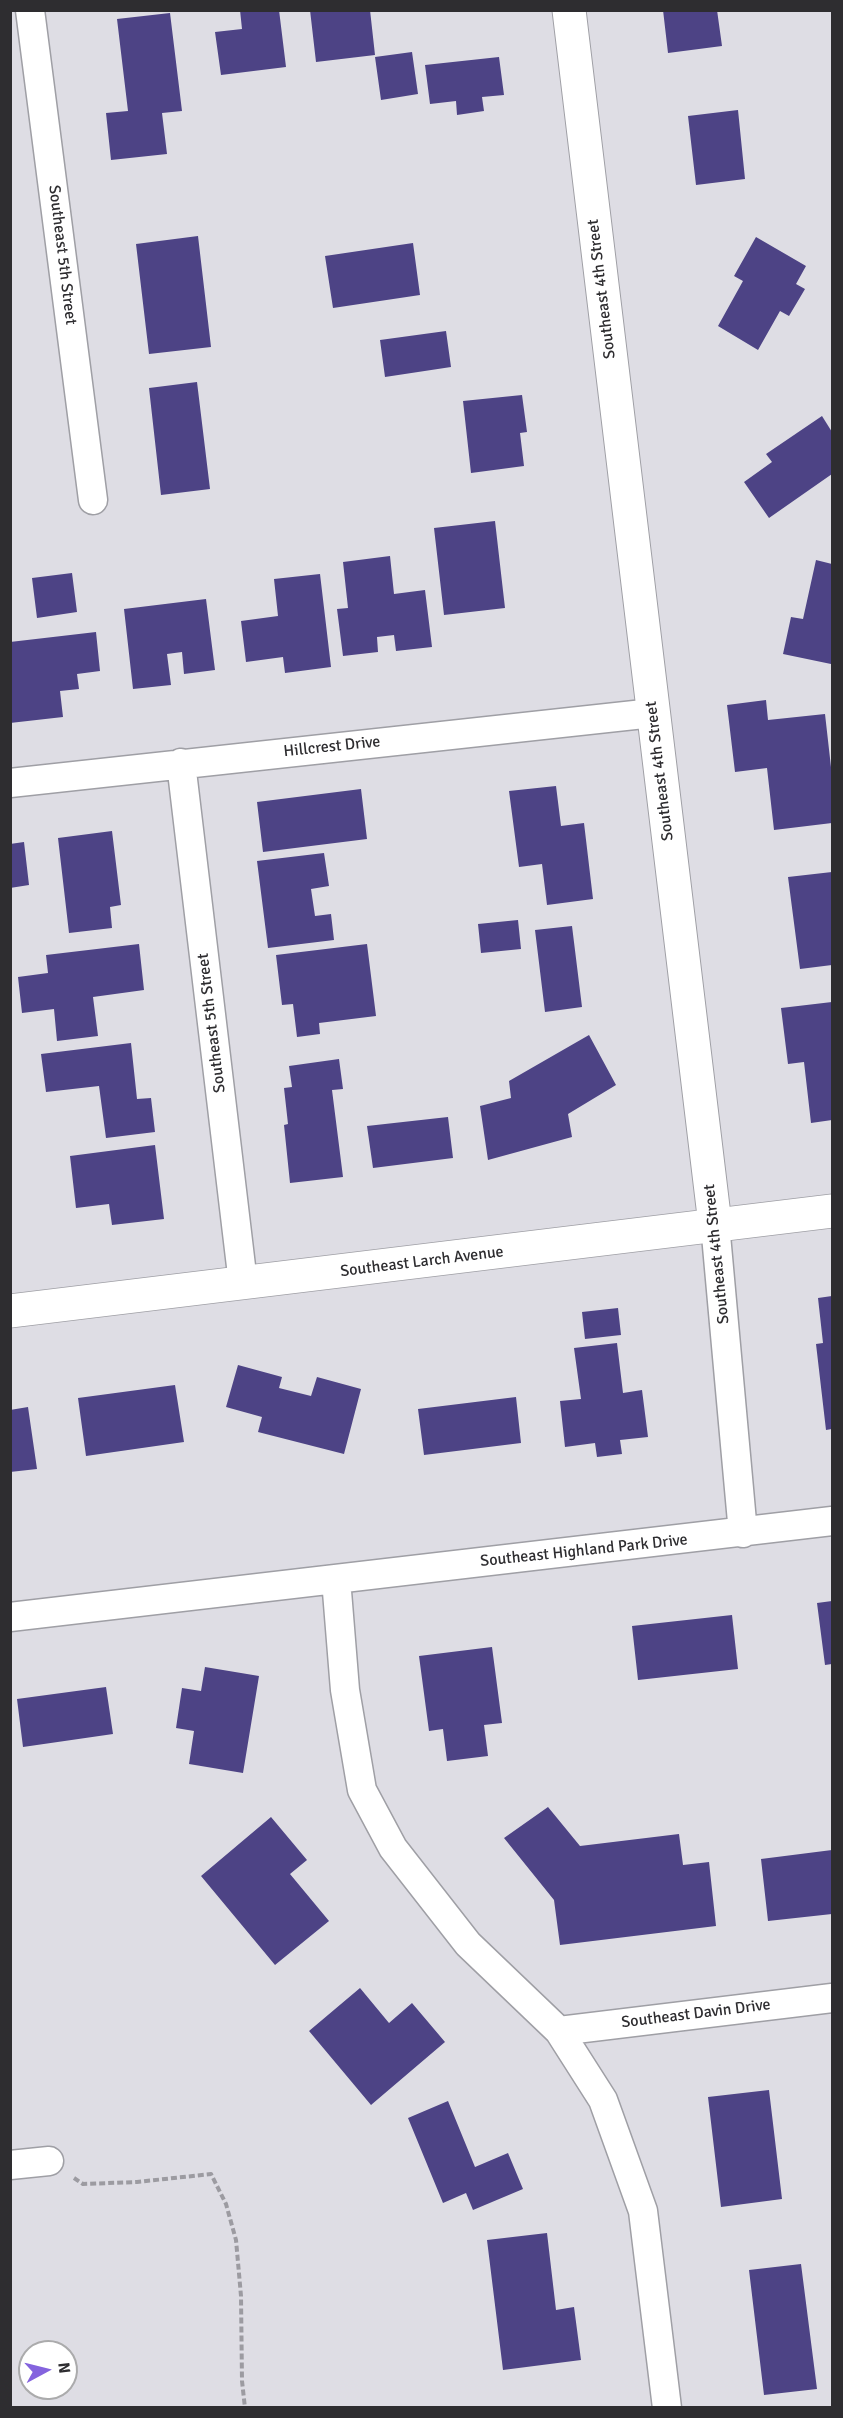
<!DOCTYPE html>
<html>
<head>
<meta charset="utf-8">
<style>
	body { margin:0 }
	#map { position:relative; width:843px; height:2418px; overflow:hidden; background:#dedde4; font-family:Signika,sans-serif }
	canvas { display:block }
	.frame { position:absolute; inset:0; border:12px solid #2e2d30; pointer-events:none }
	.north { position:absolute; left:18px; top:2340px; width:60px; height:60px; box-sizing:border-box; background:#fff; border:2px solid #ababac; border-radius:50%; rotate:83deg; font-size:16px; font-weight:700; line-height:24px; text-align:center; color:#2e2d30 }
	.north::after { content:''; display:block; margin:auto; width:21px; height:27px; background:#8463de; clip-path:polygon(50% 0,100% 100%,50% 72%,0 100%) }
</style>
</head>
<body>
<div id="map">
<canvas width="843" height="2418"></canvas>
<div class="frame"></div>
<div class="north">N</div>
</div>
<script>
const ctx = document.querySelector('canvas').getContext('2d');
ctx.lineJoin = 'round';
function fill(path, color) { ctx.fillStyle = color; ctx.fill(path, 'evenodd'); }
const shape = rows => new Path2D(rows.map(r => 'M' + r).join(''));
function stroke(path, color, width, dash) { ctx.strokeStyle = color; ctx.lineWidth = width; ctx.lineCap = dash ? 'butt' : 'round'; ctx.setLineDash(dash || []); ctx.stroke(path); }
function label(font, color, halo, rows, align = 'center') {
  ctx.font = font + ' Signika,sans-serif'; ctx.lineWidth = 6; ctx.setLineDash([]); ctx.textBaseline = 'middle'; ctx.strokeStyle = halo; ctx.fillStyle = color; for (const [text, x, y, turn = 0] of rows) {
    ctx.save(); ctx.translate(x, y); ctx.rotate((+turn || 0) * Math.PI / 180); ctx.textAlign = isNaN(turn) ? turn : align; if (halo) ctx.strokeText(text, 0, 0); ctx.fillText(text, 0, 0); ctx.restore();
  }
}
const building = shape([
	[240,10,279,10,286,67,221,75,215,32,242,29],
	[310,10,370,10,375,55,316,62],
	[663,10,717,10,722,46,668,53],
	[170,13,182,111,162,113,167,154,111,160,106,113,128,111,117,19],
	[412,52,418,94,381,100,375,57],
	[499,57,504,95,482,97,484,111,457,115,456,101,430,104,425,65],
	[738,110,745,179,696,185,688,116],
	[198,236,211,347,149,354,136,244],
	[756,237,806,266,796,284,805,289,789,316,780,311,758,350,718,326,743,281,734,276],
	[413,243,420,295,333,308,325,256],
	[446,331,451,367,385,377,380,340],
	[197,382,210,489,161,495,149,388],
	[522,395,527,432,520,433,524,466,471,473,463,401],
	[822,416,832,432,832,474,769,518,744,482,772,462,766,454],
	[495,521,505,608,444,615,434,528],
	[390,556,394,594,425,590,432,647,396,651,394,635,377,637,378,652,343,656,337,609,348,608,343,562],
	[816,560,832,564,831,664,783,654,791,617,803,619],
	[72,573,77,612,37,618,32,578],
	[320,574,331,667,285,673,283,657,246,662,241,621,278,616,274,579],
	[206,599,215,670,184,674,182,652,167,654,171,685,133,689,124,609],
	[96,632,100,671,77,674,79,689,60,691,63,717,10,723,10,642],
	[766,700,768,720,825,714,832,776,832,823,774,830,767,768,735,772,727,705],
	[556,786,561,826,584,823,593,899,547,905,542,864,519,867,509,791],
	[361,789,367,839,263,852,257,802],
	[112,831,121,905,110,907,112,928,69,933,58,838],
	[24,842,29,885,10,888,10,844],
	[324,853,329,886,311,889,315,916,331,914,334,940,268,948,257,861],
	[832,872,832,965,800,969,788,877],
	[518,920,521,949,481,953,478,924],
	[572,926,582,1007,545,1012,535,930],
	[139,944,144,990,93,997,98,1036,57,1041,54,1009,22,1013,18,977,48,973,46,955],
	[367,944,376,1016,319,1023,320,1034,297,1037,293,1004,282,1005,276,955],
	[832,1002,832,1120,811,1123,804,1062,788,1064,781,1008],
	[589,1035,616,1085,568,1114,572,1137,488,1160,480,1106,511,1098,509,1081],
	[131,1043,137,1099,151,1098,155,1132,106,1138,99,1086,46,1092,41,1054],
	[339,1059,343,1089,332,1090,343,1177,290,1183,284,1125,288,1124,284,1088,292,1087,289,1066],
	[448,1117,453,1158,373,1168,367,1126],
	[155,1145,164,1219,112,1225,109,1204,76,1208,70,1156],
	[832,1296,832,1429,826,1430,816,1344,823,1343,818,1298],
	[618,1308,621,1335,585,1339,582,1312],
	[617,1343,623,1393,642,1390,648,1437,620,1440,622,1454,597,1457,595,1443,565,1447,560,1401,581,1399,574,1348],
	[238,1365,282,1377,279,1388,311,1396,317,1377,361,1389,344,1454,258,1432,262,1417,226,1407],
	[175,1385,184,1442,86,1456,78,1398],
	[516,1397,521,1443,424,1455,418,1409],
	[28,1407,37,1469,10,1472,10,1410],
	[832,1601,832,1664,825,1665,817,1603],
	[732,1615,738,1669,638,1680,632,1626],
	[492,1647,502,1723,484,1725,488,1756,447,1761,443,1729,429,1731,419,1656],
	[205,1667,259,1676,243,1773,189,1764,194,1731,176,1728,182,1688,201,1691],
	[106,1687,113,1734,23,1747,17,1699],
	[548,1807,580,1846,679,1834,683,1865,709,1862,716,1926,560,1945,554,1900,504,1838],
	[271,1817,307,1860,290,1874,329,1921,275,1965,201,1876],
	[832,1850,832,1914,768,1921,761,1859],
	[360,1988,389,2023,412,2003,445,2042,371,2105,309,2031],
	[769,2090,782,2199,721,2207,708,2097],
	[448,2101,475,2167,508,2153,523,2189,473,2210,466,2193,443,2203,408,2118],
	[547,2233,556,2310,574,2307,581,2360,503,2370,487,2240],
	[801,2264,817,2389,764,2395,749,2270]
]);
const path = shape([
	[74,2178,83,2184,137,2182,211,2174,226,2204,236,2240,241,2296,242,2381,245,2408]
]);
const street = shape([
	[30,10,93,500],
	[181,763,243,1283],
	[10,783,653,713],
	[715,1224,743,1533],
	[336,1579,345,1690,362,1790,393,1848,468,1944,559,2031,603,2100,643,2211,667,2408],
	[10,1617,832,1521],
	[559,2031,832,1998],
	[10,2165,49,2161]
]);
const secondary = shape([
	[569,10,715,1224],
	[10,1311,832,1211]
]);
const streetNames = [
	["Southeast 5th Street",62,255,83],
	["Southeast 4th Street",602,289,-97],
	["Hillcrest Drive",332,747,-6],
	["Southeast 4th Street",660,771,-97],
	["Southeast 5th Street",212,1023,-97],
	["Southeast 4th Street",717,1254,-96],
	["Southeast Larch Avenue",422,1262,-7],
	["Southeast Highland Park Drive",584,1551,-6],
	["Southeast Davin Drive",696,2014,-7]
];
fill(building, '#4d4385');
stroke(street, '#9f9fa5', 31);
stroke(secondary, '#9f9fa5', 35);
stroke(path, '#9c9ba1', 4, [6, 3]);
stroke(street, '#fff', 28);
stroke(secondary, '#fff', 33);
label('16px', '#2e2d30', '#fff', streetNames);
</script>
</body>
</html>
